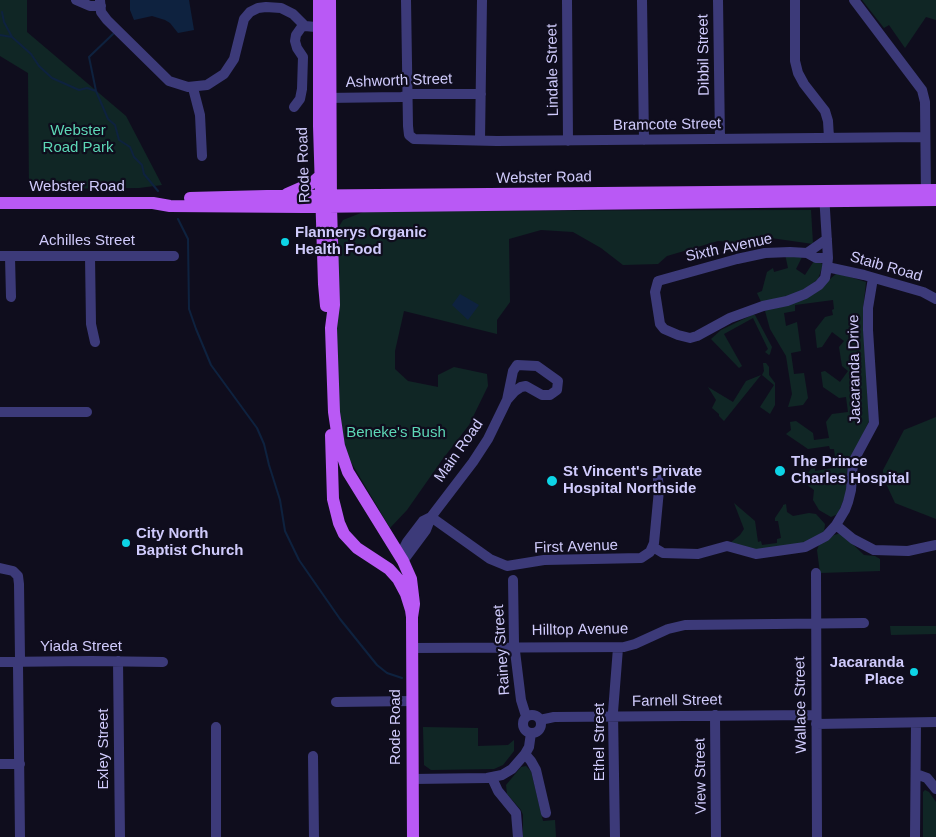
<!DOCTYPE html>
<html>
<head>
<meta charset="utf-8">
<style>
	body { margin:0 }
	canvas { display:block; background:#0f0d1d }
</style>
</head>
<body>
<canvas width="936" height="837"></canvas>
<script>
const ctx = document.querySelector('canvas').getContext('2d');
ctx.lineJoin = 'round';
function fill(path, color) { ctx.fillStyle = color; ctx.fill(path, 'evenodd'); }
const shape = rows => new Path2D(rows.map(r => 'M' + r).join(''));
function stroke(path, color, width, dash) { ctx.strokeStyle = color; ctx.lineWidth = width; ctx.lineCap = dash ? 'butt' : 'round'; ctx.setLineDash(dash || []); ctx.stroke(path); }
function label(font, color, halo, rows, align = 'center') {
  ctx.font = font + ' Helvetica,sans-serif'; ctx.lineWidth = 4.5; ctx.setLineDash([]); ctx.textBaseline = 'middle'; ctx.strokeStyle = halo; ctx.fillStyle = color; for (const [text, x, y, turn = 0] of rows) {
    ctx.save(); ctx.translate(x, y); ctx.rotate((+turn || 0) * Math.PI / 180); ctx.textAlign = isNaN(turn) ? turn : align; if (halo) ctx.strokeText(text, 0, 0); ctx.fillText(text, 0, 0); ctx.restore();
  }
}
const green = shape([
	[0,0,27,0,27,32,126,116,162,185,139,188,29,189,28,73,0,56],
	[862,0,936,0,936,20,926,17,905,48,889,25,884,28],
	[811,210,813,244,771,238,743,243,718,241,667,256,658,264,623,265,601,248,573,232,541,230,509,239,510,302,497,320,497,334,404,311,395,351,395,369,408,381,438,387,438,375,454,367,487,374,488,386,469,425,442,460,407,510,390,528,345,452,336,401,335,233,343,220,366,211],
	[785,254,802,257,796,269,805,275,814,261,818,260,823,265,818,279,807,288,786,298,762,304,757,293,762,291,767,272,773,268,774,272,788,268],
	[837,273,866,282,863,310,869,421,847,469,846,493,838,514,831,517,819,510,813,500,814,490,802,481,811,469,815,468,815,471,833,468,832,465,836,464,834,449,830,449,829,446,808,449,786,434,791,430,790,422,796,421,813,433,814,440,829,438,826,422,832,414,848,412,846,397,839,398,823,387,821,372,825,371,840,382,848,371,842,366,839,347,844,341,832,332,822,347,817,348,815,330,825,317,833,315,832,310,834,309,833,300,795,305,795,311,784,313,786,326,797,322,801,351,791,353,794,374,804,373,808,398,803,405,788,407,792,394,786,356,770,329,765,311,823,285],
	[752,315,755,315,772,347,770,354,769,355,765,352,768,349,753,318,724,334,742,366,739,368,711,339,721,330],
	[763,363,766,363,769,367,769,375,775,383,775,405,770,414,760,407,774,385,762,375,764,371],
	[761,375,724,421,719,416,719,414,712,408,716,400,708,387,733,402,746,381],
	[936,417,936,519,895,503,883,477,883,470,904,430],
	[734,503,755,521,758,542,761,541,762,545,777,543,777,539,781,538,778,521,775,521,775,518,783,506,783,505,786,504,787,512,793,516,809,513,816,514,825,524,824,532,801,545,755,551,730,543,740,535,744,529],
	[841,533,864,555,875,556,880,559,880,571,820,573,817,550,819,545,834,535],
	[890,626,936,626,936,634,891,635],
	[423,727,478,728,478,746,508,745,514,740,514,751,503,765,494,769,431,770,424,765],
	[526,766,531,771,543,821,555,820,556,837,523,837,523,815,521,810,507,794,506,785,521,767],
	[925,790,929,792,936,802,936,837,923,837,923,792]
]);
const water = shape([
	[130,0,189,0,194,30,178,33,170,23,165,20,152,16,134,20,130,10],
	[460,294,479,305,468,320,452,305]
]);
const stream = shape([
	[2,12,4,22,12,37,31,54,39,66,52,78,79,90,87,88,96,91,108,119,115,125,119,140,130,147,134,157,142,165,144,174,158,191],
	[0,35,12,37],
	[96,91,89,57,113,34],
	[178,219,188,239,189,309,196,329,211,365,257,428,264,444,269,465,280,500,285,531,299,560,340,619,377,665,387,673,402,678]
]);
const minor = shape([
	[76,0,90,6,101,6],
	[100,0,101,12,107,20,169,81,188,87,207,85,224,74,234,59,244,19,250,12,258,8,266,7,281,8,293,14,305,26,326,28],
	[406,0,408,126,409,135,414,139,497,141,925,137],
	[567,0,568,141],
	[642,0,644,140],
	[718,0,720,139],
	[795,0,795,61,798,73,804,84,825,111,828,121,829,138],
	[854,0,922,90,925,102,926,196],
	[193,88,200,115,202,156],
	[325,98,402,97,411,94,481,94],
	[294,107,300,99,302,89,303,57,297,48,295,41,296,35,303,25],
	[480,140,482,0],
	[824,194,828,258,827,267,825,278,819,285,805,294,787,301,763,306,730,318,697,336,690,338,678,335,664,329,660,324,655,292,658,281,737,259,765,253,790,252,807,253,816,258,828,258],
	[807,253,827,239],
	[0,256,174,256],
	[90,256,91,324,95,342],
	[10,257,11,297],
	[827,267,864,275,923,292,936,299],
	[0,412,87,412],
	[431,517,490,559,507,566,544,560,641,558,650,552,654,543,659,490,657,469],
	[836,525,853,539,874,550,908,551,936,545],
	[653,547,663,553,698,554,727,546,756,554,805,547,826,536,836,525,845,510,848,502,851,490,853,462,874,423,868,330,868,308,873,278],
	[400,556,407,542,423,521,431,517],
	[403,561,426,530,431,517,473,462,488,439,507,400,515,391,521,387,526,386,542,395,550,395,557,390,558,381,537,366,517,365,513,371,507,400],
	[0,568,13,571,18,576,19,584,20,658,18,666,20,837],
	[816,573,817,837],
	[513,580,514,643,521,700,526,716],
	[412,648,624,647,635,644,668,629,685,625,864,623],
	[118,661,120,837],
	[0,662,91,661,163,662],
	[336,702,413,701],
	[715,715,716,837],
	'523 724a9 9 0 1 1 18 0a9 9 0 1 1-18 0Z',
	[540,720,554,717,816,715],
	[816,724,936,722],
	[216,727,216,837],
	[525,754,531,761,536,770,546,813],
	[313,756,314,837],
	[0,764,20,764],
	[916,774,927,778,936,789],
	[492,778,498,791,516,813,518,837],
	[413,779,487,778,502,775,512,769,525,754,529,747,531,733],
	[615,837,613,712,618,648],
	[915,837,916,723]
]);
const major = shape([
	[319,0,319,126,324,284,326,306],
	[330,0,331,207,334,305,331,328,334,412,339,446,348,472,403,561,411,579,414,604,412,617],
	[287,194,312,183,320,176],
	[190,198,267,196,936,190],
	[0,203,153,203,170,206,305,207,936,200],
	[331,435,333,499,339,523,344,534,357,548,389,569,398,579,406,594,411,610,412,617,413,837]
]);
const markers = [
	[285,242,5,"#0dd4e6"],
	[780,471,6,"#0dd4e6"],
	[552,481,6,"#0dd4e6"],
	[126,543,5,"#0dd4e6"],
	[914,672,5,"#0dd4e6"]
];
const streetNames = [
	["Dibbil Street",704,55,-91],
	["Lindale Street",553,70,-91],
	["Ashworth Street",399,81,-2],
	["Bramcote Street",667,125,-1],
	["Rode Road",304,165,-92],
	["Webster Road",544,178,-1],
	["Webster Road",77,187],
	["Achilles Street",87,241],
	["Sixth Avenue",729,248,-12],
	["Staib Road",886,267,16],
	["Jacaranda Drive",855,369,-91],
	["Main Road",459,451,-55],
	["First Avenue",576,547,-2],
	["Hilltop Avenue",580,630,-1],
	["Yiada Street",81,647],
	["Rainey Street",502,650,-94],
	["Farnell Street",677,701,-1],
	["Wallace Street",801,705,-91],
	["Rode Road",396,727,-90],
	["Ethel Street",600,742,-90],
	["Exley Street",104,749,-90],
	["View Street",701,776,-91]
];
const parkNames = [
	["Webster",78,131],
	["Road Park",78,148],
	["Beneke's Bush",396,433]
];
const poiNames = [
	["Flannerys Organic",295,233],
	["Health Food",295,250],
	["The Prince",791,462],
	["Charles Hospital",791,479],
	["St Vincent's Private",563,472],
	["Hospital Northside",563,489],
	["City North",136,534],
	["Baptist Church",136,551],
	["Jacaranda",904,663,"right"],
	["Place",904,680,"right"]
];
fill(green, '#102625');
fill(water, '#0e223f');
stroke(stream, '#0e223f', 2);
stroke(minor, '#3c3a79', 10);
stroke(major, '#b959f5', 12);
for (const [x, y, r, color] of markers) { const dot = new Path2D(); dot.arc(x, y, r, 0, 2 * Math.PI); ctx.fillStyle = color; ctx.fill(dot); stroke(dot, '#0f0d1d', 2); }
label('15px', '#d0cbfc', '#0f0d1d', streetNames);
label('15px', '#5dd7b6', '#0f0d1d', parkNames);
label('bold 15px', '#d0cbfc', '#0f0d1d', poiNames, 'left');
</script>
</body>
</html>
